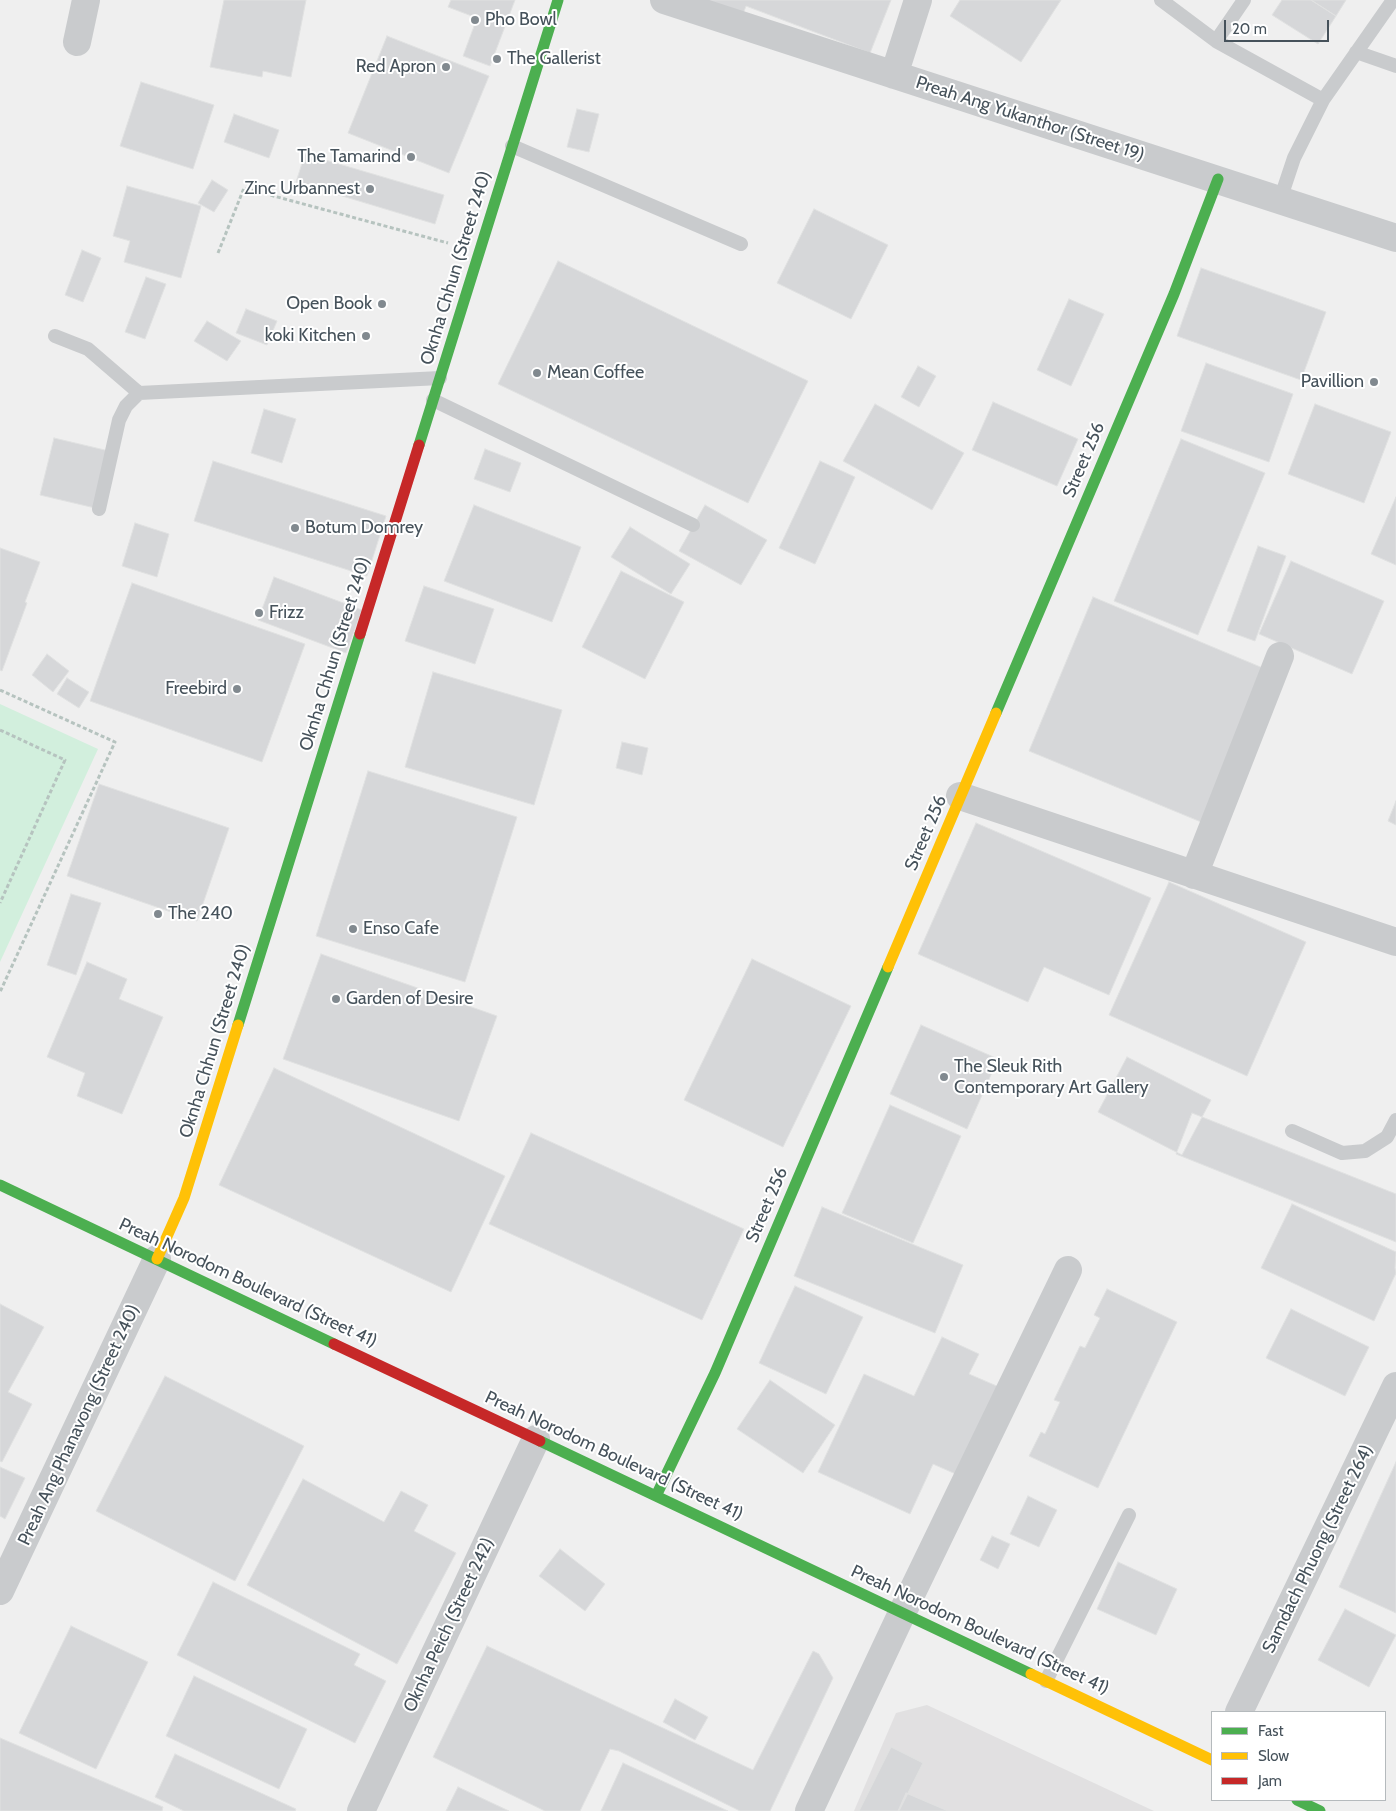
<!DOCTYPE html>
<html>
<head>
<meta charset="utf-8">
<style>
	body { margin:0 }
	#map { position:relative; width:1396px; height:1811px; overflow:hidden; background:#efefef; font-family:Cabin,sans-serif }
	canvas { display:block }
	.legend { position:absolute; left:1211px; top:1711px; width:175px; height:90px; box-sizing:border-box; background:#fff; border:1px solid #b5babd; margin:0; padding:6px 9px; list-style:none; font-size:15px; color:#46525b }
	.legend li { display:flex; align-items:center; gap:10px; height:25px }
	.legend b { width:25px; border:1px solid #b5babd }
	.scale { position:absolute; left:1224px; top:20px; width:105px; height:22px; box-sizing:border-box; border:2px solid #46525b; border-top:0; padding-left:6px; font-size:15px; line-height:18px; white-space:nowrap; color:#46525b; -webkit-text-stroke:4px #fff; paint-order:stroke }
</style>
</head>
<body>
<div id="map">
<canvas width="1396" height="1811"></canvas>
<ul class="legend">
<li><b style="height:6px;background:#4caf50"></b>Fast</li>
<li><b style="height:6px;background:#ffc107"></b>Slow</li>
<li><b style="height:6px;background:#c62828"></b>Jam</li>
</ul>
<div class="scale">20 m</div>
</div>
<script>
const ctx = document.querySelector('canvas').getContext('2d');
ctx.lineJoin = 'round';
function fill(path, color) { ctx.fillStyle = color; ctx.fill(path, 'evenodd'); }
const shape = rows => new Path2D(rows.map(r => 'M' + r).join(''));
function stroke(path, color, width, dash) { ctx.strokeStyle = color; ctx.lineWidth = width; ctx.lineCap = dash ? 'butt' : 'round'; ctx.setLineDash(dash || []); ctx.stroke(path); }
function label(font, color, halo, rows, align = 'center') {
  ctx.font = font + ' Cabin,sans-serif'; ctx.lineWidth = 4; ctx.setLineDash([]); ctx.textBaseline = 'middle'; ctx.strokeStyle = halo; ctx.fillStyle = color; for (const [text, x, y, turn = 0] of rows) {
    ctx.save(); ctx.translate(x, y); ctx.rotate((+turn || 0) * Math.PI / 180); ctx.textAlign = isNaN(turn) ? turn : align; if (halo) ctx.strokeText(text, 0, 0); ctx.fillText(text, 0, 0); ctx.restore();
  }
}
const education = shape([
	[927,1705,1154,1811,854,1811,896,1713]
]);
const green = shape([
	[0,704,98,749,0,962]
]);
const building = shape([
	[224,0,306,0,291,77,263,71,262,77,210,67,224,0],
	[451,0,515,0,490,66,463,56,477,18,448,7,451,0],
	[707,0,891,0,870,53,746,6,743,14,707,0],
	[960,0,1061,0,1021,62,950,16,960,0],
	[1282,0,1311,0,1336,16,1318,44,1272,15,1282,0],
	[1311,0,1346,0,1336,16,1311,0],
	[387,36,489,76,449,173,348,133,387,36],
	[141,82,214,105,193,169,120,146,141,82],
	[577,109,599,114,589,152,567,147,577,109],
	[234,114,279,130,269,158,224,142,234,114],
	[305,154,444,195,435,224,296,182,305,154],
	[212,180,228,190,214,212,198,203,212,180],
	[127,186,201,206,181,278,124,262,130,241,113,236,127,186],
	[814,209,888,245,851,319,777,283,814,209],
	[82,250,101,258,83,302,65,295,82,250],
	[558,261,808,381,748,503,498,384,558,261],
	[1201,268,1326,312,1301,380,1177,336,1201,268],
	[146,277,166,284,145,339,125,332,146,277],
	[1069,299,1104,314,1071,386,1037,370,1069,299],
	[246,309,277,321,267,345,236,333,246,309],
	[207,321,241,341,227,361,194,341,207,321],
	[1206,363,1293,394,1269,462,1181,431,1206,363],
	[918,366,936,376,919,407,901,397,918,366],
	[993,402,1078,439,1057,486,972,450,993,402],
	[875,404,964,453,932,510,843,461,875,404],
	[1315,404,1391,432,1364,503,1288,474,1315,404],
	[264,409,296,419,282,463,251,453,264,409],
	[54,438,109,451,95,508,40,495,54,438],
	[1181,439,1265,473,1198,635,1114,601,1181,439],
	[485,449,521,463,510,492,474,479,485,449],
	[213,461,386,516,367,576,194,521,213,461],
	[820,461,855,477,815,564,779,548,820,461],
	[1396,497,1396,565,1371,554,1396,497],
	[474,505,581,547,552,622,444,581,474,505],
	[705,505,767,540,741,585,679,551,705,505],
	[135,523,169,534,157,577,122,566,135,523],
	[630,527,690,564,671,594,611,557,630,527],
	[1258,546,1286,556,1255,641,1227,631,1258,546],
	[0,548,40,562,25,602,27,603,2,671,0,670,0,548],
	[1291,561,1384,601,1352,674,1259,634,1291,561],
	[621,571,684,602,645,679,582,647,621,571],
	[274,577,362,610,346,653,258,620,274,577],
	[132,583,305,644,262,762,90,701,132,583],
	[424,586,494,609,475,664,405,641,424,586],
	[1093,597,1270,671,1206,824,1029,751,1093,597],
	[47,654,69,671,53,692,32,675,47,654],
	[433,672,562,710,534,805,405,767,433,672],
	[67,678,89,692,79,708,57,694,67,678],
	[622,742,648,748,642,775,616,768,622,742],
	[368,771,517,817,465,982,316,936,368,771],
	[99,784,229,828,197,921,67,876,99,784],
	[1396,801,1396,825,1388,821,1396,801],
	[976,823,1151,898,1109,995,1044,967,1028,1002,918,954,976,823],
	[1169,882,1306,942,1247,1076,1109,1015,1169,882],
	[71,894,101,903,76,975,47,965,71,894],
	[321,954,497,1016,459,1121,283,1059,321,954],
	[752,959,851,1006,783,1147,684,1100,752,959],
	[87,962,127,979,119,999,163,1017,122,1114,77,1096,85,1073,47,1057,87,962],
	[921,1025,998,1059,967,1129,890,1094,921,1025],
	[1127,1057,1211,1100,1182,1155,1098,1112,1127,1057],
	[274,1068,505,1176,451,1292,219,1185,274,1068],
	[890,1105,961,1136,913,1243,842,1213,890,1105],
	[1192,1113,1396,1194,1396,1242,1176,1154,1192,1113],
	[531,1133,744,1229,702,1320,489,1224,531,1133],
	[1292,1204,1396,1252,1395,1268,1396,1273,1374,1321,1261,1268,1292,1204],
	[822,1207,963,1265,935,1333,794,1276,822,1207],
	[795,1286,863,1317,826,1394,759,1363,795,1286],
	[1107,1289,1177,1322,1098,1488,1029,1456,1041,1432,1045,1434,1060,1402,1054,1400,1080,1346,1085,1348,1100,1318,1094,1315,1107,1289],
	[0,1304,44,1327,8,1392,32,1404,2,1462,0,1461,0,1304],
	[1291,1309,1369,1347,1345,1396,1266,1358,1291,1309],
	[942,1337,979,1354,969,1374,999,1387,958,1475,933,1464,910,1514,818,1472,864,1374,914,1396,942,1337],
	[165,1376,304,1446,235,1581,96,1511,165,1376],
	[770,1380,835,1425,803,1473,737,1429,770,1380],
	[1396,1462,1396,1613,1339,1587,1396,1462],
	[0,1467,25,1478,5,1519,0,1516,0,1467],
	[303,1479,384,1522,401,1491,428,1505,414,1531,456,1553,397,1664,247,1585,303,1479],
	[1028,1496,1057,1510,1039,1547,1010,1534,1028,1496],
	[992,1536,1010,1544,998,1569,980,1560,992,1536],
	[560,1549,605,1584,585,1611,539,1576,560,1549],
	[1118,1562,1177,1589,1156,1635,1097,1609,1118,1562],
	[213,1582,360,1654,354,1665,386,1681,355,1743,177,1655,213,1582],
	[1345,1609,1396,1635,1369,1687,1318,1660,1345,1609],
	[71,1626,148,1662,96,1769,19,1733,71,1626],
	[487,1646,753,1770,813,1651,819,1654,833,1678,770,1811,740,1811,619,1751,610,1749,580,1811,545,1811,433,1757,487,1646],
	[194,1676,307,1729,279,1789,166,1736,194,1676],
	[675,1699,708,1717,695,1740,663,1722,675,1699],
	[0,1738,163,1807,162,1811,0,1811,0,1738],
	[891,1747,923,1763,899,1811,859,1811,891,1747],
	[175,1754,296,1809,295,1811,184,1811,155,1797,175,1754],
	[623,1763,728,1811,601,1811,623,1763],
	[458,1787,509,1811,446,1811,458,1787],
	[906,1793,948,1811,898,1811,906,1793]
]);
const path = shape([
	[218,253,244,188,448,243],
	[0,690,115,742,0,992],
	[0,730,65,760,0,903]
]);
const lane = shape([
	[1161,0,1216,41,1323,100],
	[1216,41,1244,0],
	[1356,52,1396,66],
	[512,146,741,244],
	[1280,200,1294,158,1323,100,1393,0],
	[55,336,88,349,139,393],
	[433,400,693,525],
	[99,509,119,420,126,406,139,393,440,378],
	[1292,1131,1342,1153,1365,1151,1387,1137,1396,1120],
	[1046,1681,1129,1515]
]);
const street = shape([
	[664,0,1396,238],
	[77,42,86,0],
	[894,75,918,0],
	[960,796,1396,942],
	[1194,875,1280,656],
	[0,1591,157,1259],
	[1239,1712,1396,1386],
	[361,1811,536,1439],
	[809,1811,902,1613,1068,1270]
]);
const fast = shape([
	[419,445,558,0],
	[996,713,1174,294,1218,179],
	[238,1025,360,634],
	[0,1185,334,1344],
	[540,1441,1031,1674],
	[656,1496,715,1373,888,967],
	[1297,1800,1320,1811]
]);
const slow = shape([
	[888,967,996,713],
	[157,1259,184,1198,238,1025],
	[1031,1674,1212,1760]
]);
const jam = shape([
	[360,634,419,445],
	[334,1344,540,1441]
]);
const markers = [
	[475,20,5,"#81898f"],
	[497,59,5,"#81898f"],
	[446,67,5,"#81898f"],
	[411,157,5,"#81898f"],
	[370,189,5,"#81898f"],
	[382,304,5,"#81898f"],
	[366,336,5,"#81898f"],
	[537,373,5,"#81898f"],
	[1374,382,5,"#81898f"],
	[295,528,5,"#81898f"],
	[259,613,5,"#81898f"],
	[237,689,5,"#81898f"],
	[158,914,5,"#81898f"],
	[353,929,5,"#81898f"],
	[336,999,5,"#81898f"],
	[944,1077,5,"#81898f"]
];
const poiNames = [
	["Pho Bowl",485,20],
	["The Gallerist",507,59],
	["Red Apron",436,67,"right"],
	["The Tamarind",401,157,"right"],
	["Zinc Urbannest",360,189,"right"],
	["Open Book",372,304,"right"],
	["koki Kitchen",356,336,"right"],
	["Mean Coffee",547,373],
	["Pavillion",1364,382,"right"],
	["Botum Domrey",305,528],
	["Frizz",269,613],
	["Freebird",227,689,"right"],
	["The 240",168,914],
	["Enso Cafe",363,929],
	["Garden of Desire",346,999],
	["The Sleuk Rith",954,1067],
	["Contemporary Art Gallery",954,1088]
];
const streetNames = [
	["Preah Ang Yukanthor (Street 19)",1030,119,18],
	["Oknha Chhun (Street 240)",456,268,-73],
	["Street 256",1084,460,-67],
	["Oknha Chhun (Street 240)",335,654,-73],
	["Street 256",926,833,-67],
	["Oknha Chhun (Street 240)",215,1041,-73],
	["Street 256",767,1205,-67],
	["Preah Norodom Boulevard (Street 41)",248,1283,25],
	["Preah Ang Phanavong (Street 240)",79,1425,-65],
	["Preah Norodom Boulevard (Street 41)",614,1456,25],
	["Samdach Phuong (Street 264)",1318,1549,-64],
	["Oknha Peich (Street 242)",449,1625,-65],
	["Preah Norodom Boulevard (Street 41)",980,1630,25]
];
fill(education, '#e1e0e1');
fill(green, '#d2efdd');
fill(building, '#d6d7d9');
stroke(building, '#e0e1e1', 1);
stroke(path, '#b6c3bf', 3, [4, 2.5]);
stroke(lane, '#c9cbcd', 14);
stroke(street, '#c9cbcd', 28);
stroke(fast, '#4caf50', 11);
stroke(slow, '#ffc107', 11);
stroke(jam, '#c62828', 11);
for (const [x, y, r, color] of markers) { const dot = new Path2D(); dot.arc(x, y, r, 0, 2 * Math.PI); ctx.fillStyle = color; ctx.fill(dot); stroke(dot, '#fff', 2); }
label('18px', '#46525b', '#fff', poiNames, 'left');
label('18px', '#46525b', '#fff', streetNames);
</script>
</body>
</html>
